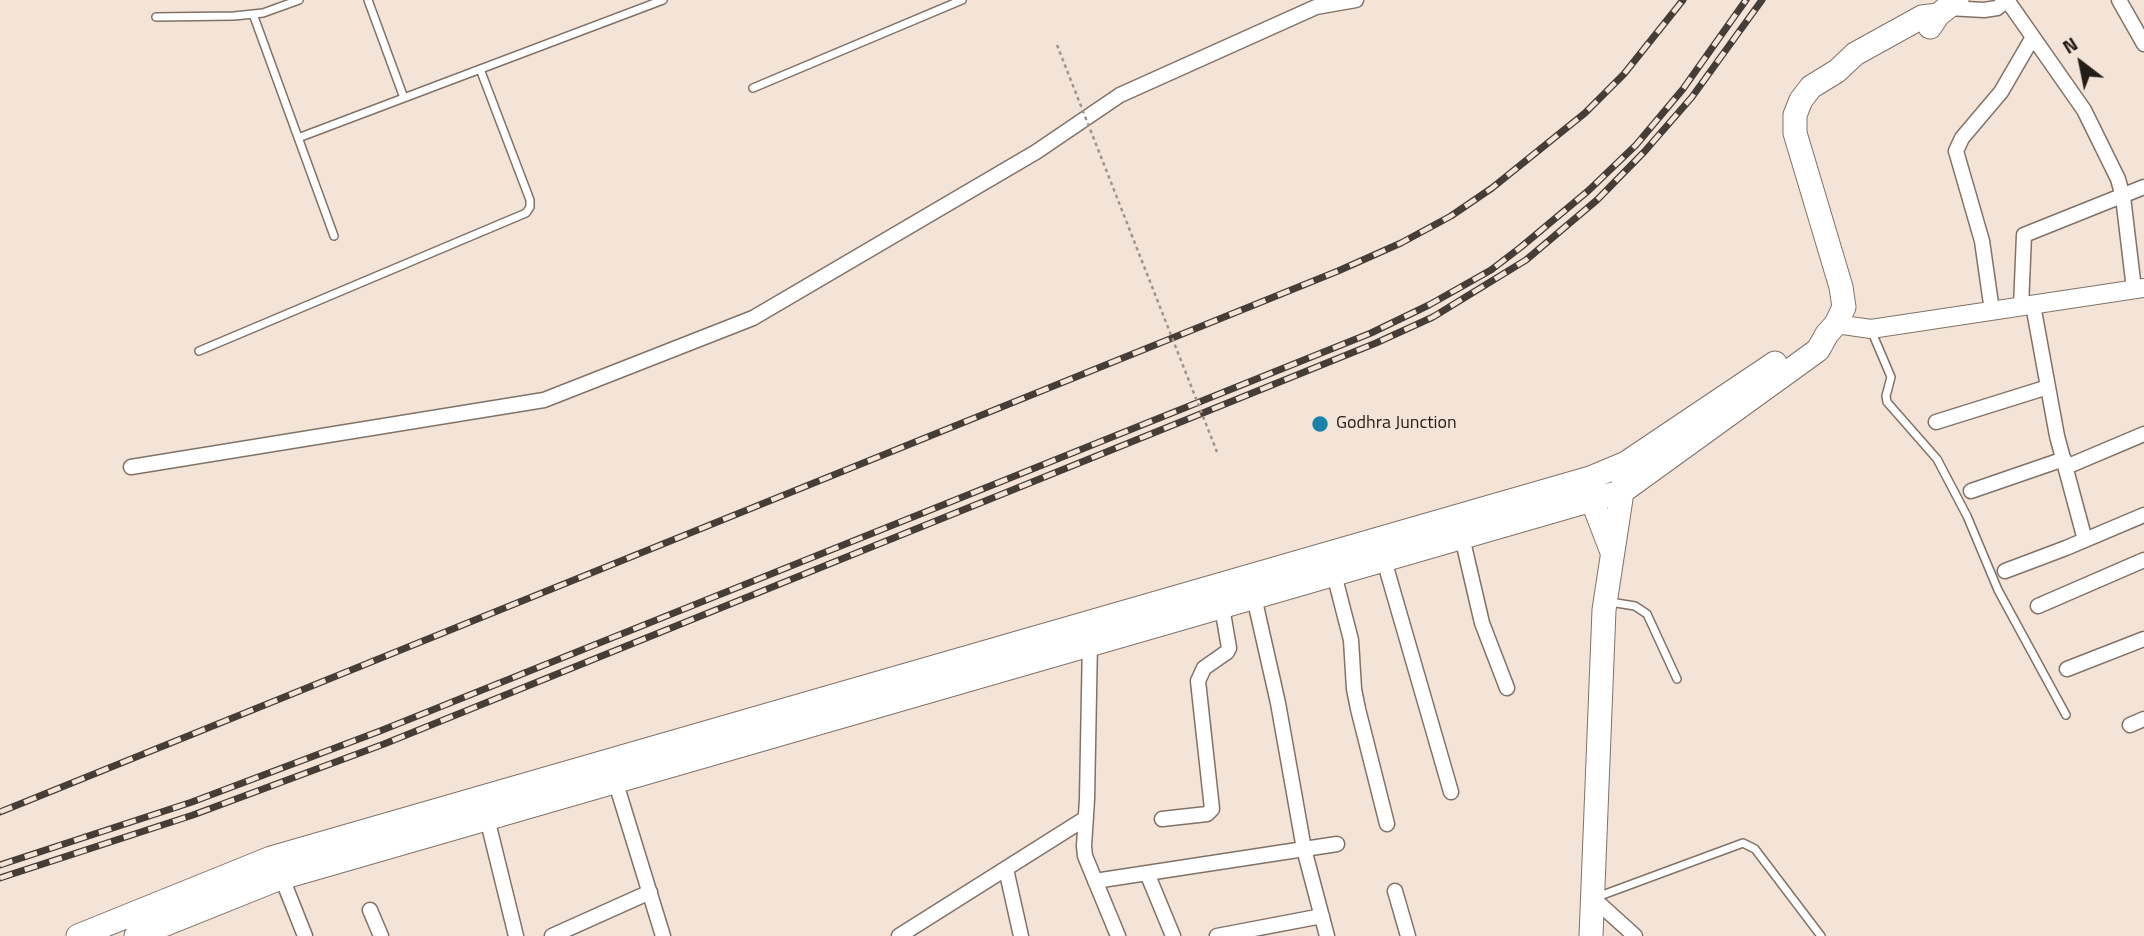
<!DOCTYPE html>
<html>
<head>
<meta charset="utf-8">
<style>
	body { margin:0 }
	#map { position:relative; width:2144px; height:936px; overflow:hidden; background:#f4e4d7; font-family:"Titillium Web",sans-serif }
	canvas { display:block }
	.north { position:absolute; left:2046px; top:28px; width:70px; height:70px; -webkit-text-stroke:5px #f4e4d7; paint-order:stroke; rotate:328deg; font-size:19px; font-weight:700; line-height:28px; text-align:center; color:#231d18 }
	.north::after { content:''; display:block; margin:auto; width:24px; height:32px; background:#231d18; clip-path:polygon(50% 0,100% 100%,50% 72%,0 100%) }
</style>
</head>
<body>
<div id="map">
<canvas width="2144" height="936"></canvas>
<div class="north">N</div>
</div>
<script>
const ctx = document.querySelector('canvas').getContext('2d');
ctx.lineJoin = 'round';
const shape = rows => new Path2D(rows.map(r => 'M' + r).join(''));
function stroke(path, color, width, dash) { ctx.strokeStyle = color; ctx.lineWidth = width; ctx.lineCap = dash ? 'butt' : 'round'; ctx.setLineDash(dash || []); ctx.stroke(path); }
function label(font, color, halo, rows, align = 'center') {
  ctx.font = font + ' "Titillium Web",sans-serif'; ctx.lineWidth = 5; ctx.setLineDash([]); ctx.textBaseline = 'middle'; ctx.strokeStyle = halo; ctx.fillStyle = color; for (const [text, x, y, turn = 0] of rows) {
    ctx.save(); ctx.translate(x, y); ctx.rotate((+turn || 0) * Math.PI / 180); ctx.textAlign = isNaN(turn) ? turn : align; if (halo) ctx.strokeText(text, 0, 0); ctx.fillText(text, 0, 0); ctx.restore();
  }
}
const service = shape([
	[368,0,404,98],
	[253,14,334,236],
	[156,17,234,16,263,13,299,0],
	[753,88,962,0],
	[298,138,663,0],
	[1871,330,1891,377,1886,396,1887,402,1937,459,1967,516,1998,590,2066,715],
	[199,351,526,213,530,207,530,200,480,69],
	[1610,602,1635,606,1647,614,1677,679],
	[1597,897,1743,843,1755,849,1821,936]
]);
const minor = shape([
	[2007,0,2084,110,2118,179,2123,197,2134,289],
	[2119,0,2144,44],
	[1948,8,1984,10,1997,8,2007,0],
	[2033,305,2057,436,2085,540],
	[2021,307,2024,235,2144,187],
	[1992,311,1982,241,1956,151,1962,138,2001,92,2033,37],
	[1936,422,2048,387],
	[131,467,544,400,753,318,1036,152,1120,95,1316,7,1356,0],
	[2066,467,2144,434],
	[1971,491,2064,459],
	[1462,537,1482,623,1507,688],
	[1384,560,1451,792],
	[2005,571,2066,548,2144,515],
	[1334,574,1351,640,1354,689,1358,709,1387,824],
	[1254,597,1278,703,1304,849,1327,936],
	[2038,606,2144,560],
	[1090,640,1087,799,1084,846,1085,856,1118,936],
	[2067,669,2144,639],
	[2130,725,2144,719],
	[614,777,663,936],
	[487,818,516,936],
	[1162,819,1207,814,1212,809,1198,681,1204,668,1227,652,1229,648,1222,607],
	[1006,869,1021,936],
	[1147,873,1173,936],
	[282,878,305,936],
	[1095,881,1337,844],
	[1395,891,1408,936],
	[1593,898,1635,936],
	[370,910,381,936],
	[552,936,650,892],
	[899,936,1086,818],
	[1217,936,1322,916]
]);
const tertiary = shape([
	[1836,324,1871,329,2144,288]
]);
const primary = shape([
	[1930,27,1938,15,1957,0],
	[1590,485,1592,500,1612,552],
	[78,936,271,858,1590,478,1626,463,1775,363],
	[136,936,278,879,1623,491,1818,350,1827,334,1836,324,1844,307,1841,287,1795,133,1795,115,1801,100,1811,87,1837,71,1855,54,1922,17,1938,15],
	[1591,936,1604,610,1624,479]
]);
const rail = shape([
	[0,812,1338,271,1401,243,1451,216,1492,188,1585,113,1624,74,1683,0],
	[0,865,192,802,380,731,1371,333,1429,305,1491,270,1521,247,1588,191,1636,145,1683,89,1746,0],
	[0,878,193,815,384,744,1376,343,1433,317,1526,260,1597,200,1645,151,1692,97,1762,0]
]);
const pathBridge = shape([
	[1057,45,1217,452]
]);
const markers = [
	[1320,424,9,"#1882ab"]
];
const poiNames = [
	["Godhra Junction",1336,424]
];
stroke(service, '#807266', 10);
stroke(minor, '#807266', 17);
stroke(tertiary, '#807266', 20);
stroke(primary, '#807266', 25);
stroke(service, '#fff', 7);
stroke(minor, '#fff', 14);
stroke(tertiary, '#fff', 18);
stroke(primary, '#fff', 23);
stroke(rail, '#453d37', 7);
stroke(rail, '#f4e4d7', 4.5, [13]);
stroke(pathBridge, '#a0948a', 2.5, [3.5, 3.5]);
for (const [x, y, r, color] of markers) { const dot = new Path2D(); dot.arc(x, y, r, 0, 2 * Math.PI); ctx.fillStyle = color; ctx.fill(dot); stroke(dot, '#f4e4d7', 2.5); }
label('18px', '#231d18', '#f4e4d7', poiNames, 'left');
</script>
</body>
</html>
